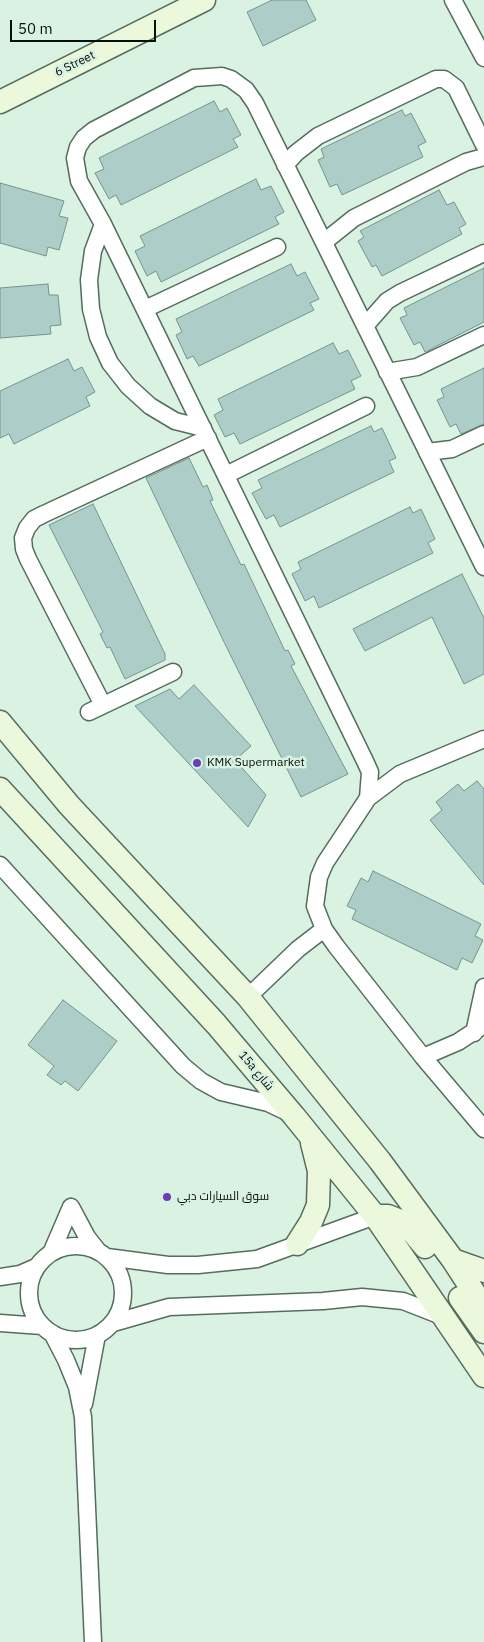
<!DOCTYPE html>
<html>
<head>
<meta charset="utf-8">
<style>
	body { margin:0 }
	#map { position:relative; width:484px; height:1642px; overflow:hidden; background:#d9f2e1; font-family:"IBM Plex Sans",sans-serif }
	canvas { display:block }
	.scale { position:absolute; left:10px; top:20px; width:146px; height:22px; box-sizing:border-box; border:2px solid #070f0a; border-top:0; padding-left:6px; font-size:15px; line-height:18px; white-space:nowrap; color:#070f0a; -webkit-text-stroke:4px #d9f2e1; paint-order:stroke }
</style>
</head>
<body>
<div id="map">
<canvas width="484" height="1642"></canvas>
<div class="scale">50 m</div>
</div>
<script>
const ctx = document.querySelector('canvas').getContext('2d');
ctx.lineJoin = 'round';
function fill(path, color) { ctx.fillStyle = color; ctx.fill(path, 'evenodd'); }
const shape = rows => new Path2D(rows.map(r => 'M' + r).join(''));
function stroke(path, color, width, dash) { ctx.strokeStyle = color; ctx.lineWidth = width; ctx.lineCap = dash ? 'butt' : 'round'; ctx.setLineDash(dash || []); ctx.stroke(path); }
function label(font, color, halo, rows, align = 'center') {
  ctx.font = font + ' "IBM Plex Sans",Cairo,sans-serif'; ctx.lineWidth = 5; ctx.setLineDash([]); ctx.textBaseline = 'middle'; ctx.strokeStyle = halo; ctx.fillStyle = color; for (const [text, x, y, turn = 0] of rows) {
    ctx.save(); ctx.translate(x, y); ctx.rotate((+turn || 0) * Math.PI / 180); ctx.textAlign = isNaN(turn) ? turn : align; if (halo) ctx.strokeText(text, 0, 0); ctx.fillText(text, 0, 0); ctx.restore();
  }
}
const building = shape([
	[272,0,306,0,316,20,263,46,247,12,272,0],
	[214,101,220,112,227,108,241,135,233,139,238,147,121,205,116,195,109,199,95,173,104,169,99,158,214,101],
	[402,110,405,116,411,113,426,142,418,146,423,157,342,195,337,184,330,187,318,160,324,157,321,149,402,110],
	[256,179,261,190,271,186,284,212,275,217,279,224,161,282,156,271,147,276,135,251,145,246,140,236,256,179],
	[0,183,64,201,59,216,68,218,59,250,48,247,46,256,0,243,0,183],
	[439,190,447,205,454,202,466,224,459,228,462,234,382,276,376,265,372,267,358,241,364,237,360,231,439,190],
	[291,264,297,276,305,272,319,299,310,303,314,310,199,366,193,356,187,359,176,335,182,332,176,319,291,264],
	[484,268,484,322,425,352,420,342,414,345,400,318,407,315,404,308,484,268],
	[48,284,49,295,58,295,61,325,50,326,51,334,0,338,0,288,48,284],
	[333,343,339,354,348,350,361,376,351,381,355,389,240,444,234,433,225,437,214,415,223,410,218,399,333,343],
	[68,359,74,371,82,367,95,392,86,397,90,406,14,444,9,434,0,438,0,391,68,359],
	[484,368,484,424,461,434,456,424,450,427,437,400,444,397,441,389,484,368],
	[371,426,374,432,382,428,396,458,389,461,394,472,280,527,274,515,266,519,252,493,262,488,258,480,371,426],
	[189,458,203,487,207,485,213,500,210,501,241,565,244,564,285,651,288,650,295,664,291,666,348,774,301,797,224,642,146,478,189,458],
	[93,504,165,654,165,660,125,679,110,647,107,648,100,634,103,632,49,525,93,504],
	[410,507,413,513,421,509,435,539,428,543,433,553,319,608,314,596,305,601,292,574,301,569,298,562,410,507],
	[462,574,484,618,484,674,464,684,432,617,365,651,353,629,462,574],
	[194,685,251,746,235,760,266,795,248,827,135,706,170,689,179,699,194,685],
	[477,781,484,789,484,885,430,820,442,810,436,802,458,784,464,791,477,781],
	[373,871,481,924,475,936,483,940,472,963,462,958,457,970,352,919,356,910,347,906,361,878,368,882,373,871],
	[63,1000,117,1041,78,1091,65,1081,61,1085,47,1075,54,1066,28,1045,63,1000]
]);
const street = shape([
	[453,0,484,58],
	[285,165,296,153,318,136,436,79,444,79,456,88,484,145],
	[103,224,93,251,89,280,91,309,98,337,110,363,128,386,150,406,175,421,203,428],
	[324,242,354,218,466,162,484,157],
	[145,309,277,247],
	[365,326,387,301,400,293,484,253],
	[387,372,417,367,484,335],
	[427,452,452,449,484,434],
	[226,475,366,406],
	[103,705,28,559,24,549,23,538,27,528,34,519,44,514,208,438],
	[89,712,173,672],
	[484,739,400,774,368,798,325,863,319,877,315,906,324,929,336,946,423,1057,484,1129],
	[368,798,370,772,365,761,103,224,79,181,75,158,78,147,84,138,94,130,194,78,222,76,231,79,246,90,255,103,484,567],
	[0,865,183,1066,201,1081,221,1092,268,1103,287,1112],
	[248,997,298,949,324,929],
	[474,1033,484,987],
	[423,1057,458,1042,484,1025],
	[71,1207,87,1237,98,1251],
	'29 1293a47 47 0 1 1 94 0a47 47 0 1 1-94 0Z',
	[52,1251,71,1207],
	[107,1257,168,1265,198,1265,257,1259,375,1216],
	[0,1277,20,1274,36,1267],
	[0,1323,42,1326],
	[113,1323,169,1307,323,1301,362,1297,403,1301,444,1317],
	[52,1333,66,1360,77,1387,83,1417,93,1642],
	[84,1404,97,1335]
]);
const secondary = shape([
	[0,102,204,0],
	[0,722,69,805,248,997,380,1161,453,1260,484,1308],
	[0,789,216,1024,294,1116,375,1216,484,1376],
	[375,1216,388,1216,405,1223,425,1247],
	[297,1244,311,1222,318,1205,319,1171,312,1143],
	[453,1260,484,1271],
	[460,1298,484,1332]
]);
const markers = [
	[197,763,5,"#693fb7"],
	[167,1197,5,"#693fb7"]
];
const streetNames = [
	["6 Street",75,64,-26],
	["15a شارع",256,1071,50]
];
const poiNames = [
	["KMK Supermarket",207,763],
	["سوق السيارات دبي",177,1197]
];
fill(building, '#adcdc8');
stroke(building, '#76948f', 1);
stroke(street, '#566c5e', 19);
stroke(secondary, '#566c5e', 25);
stroke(street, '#fff', 16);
stroke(secondary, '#ebf8dc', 22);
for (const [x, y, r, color] of markers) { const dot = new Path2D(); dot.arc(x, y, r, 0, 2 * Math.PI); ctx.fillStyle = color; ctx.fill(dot); stroke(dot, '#d9f2e1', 2); }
label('12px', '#070f0a', '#d9f2e1', streetNames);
label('12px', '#070f0a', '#d9f2e1', poiNames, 'left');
</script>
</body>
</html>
